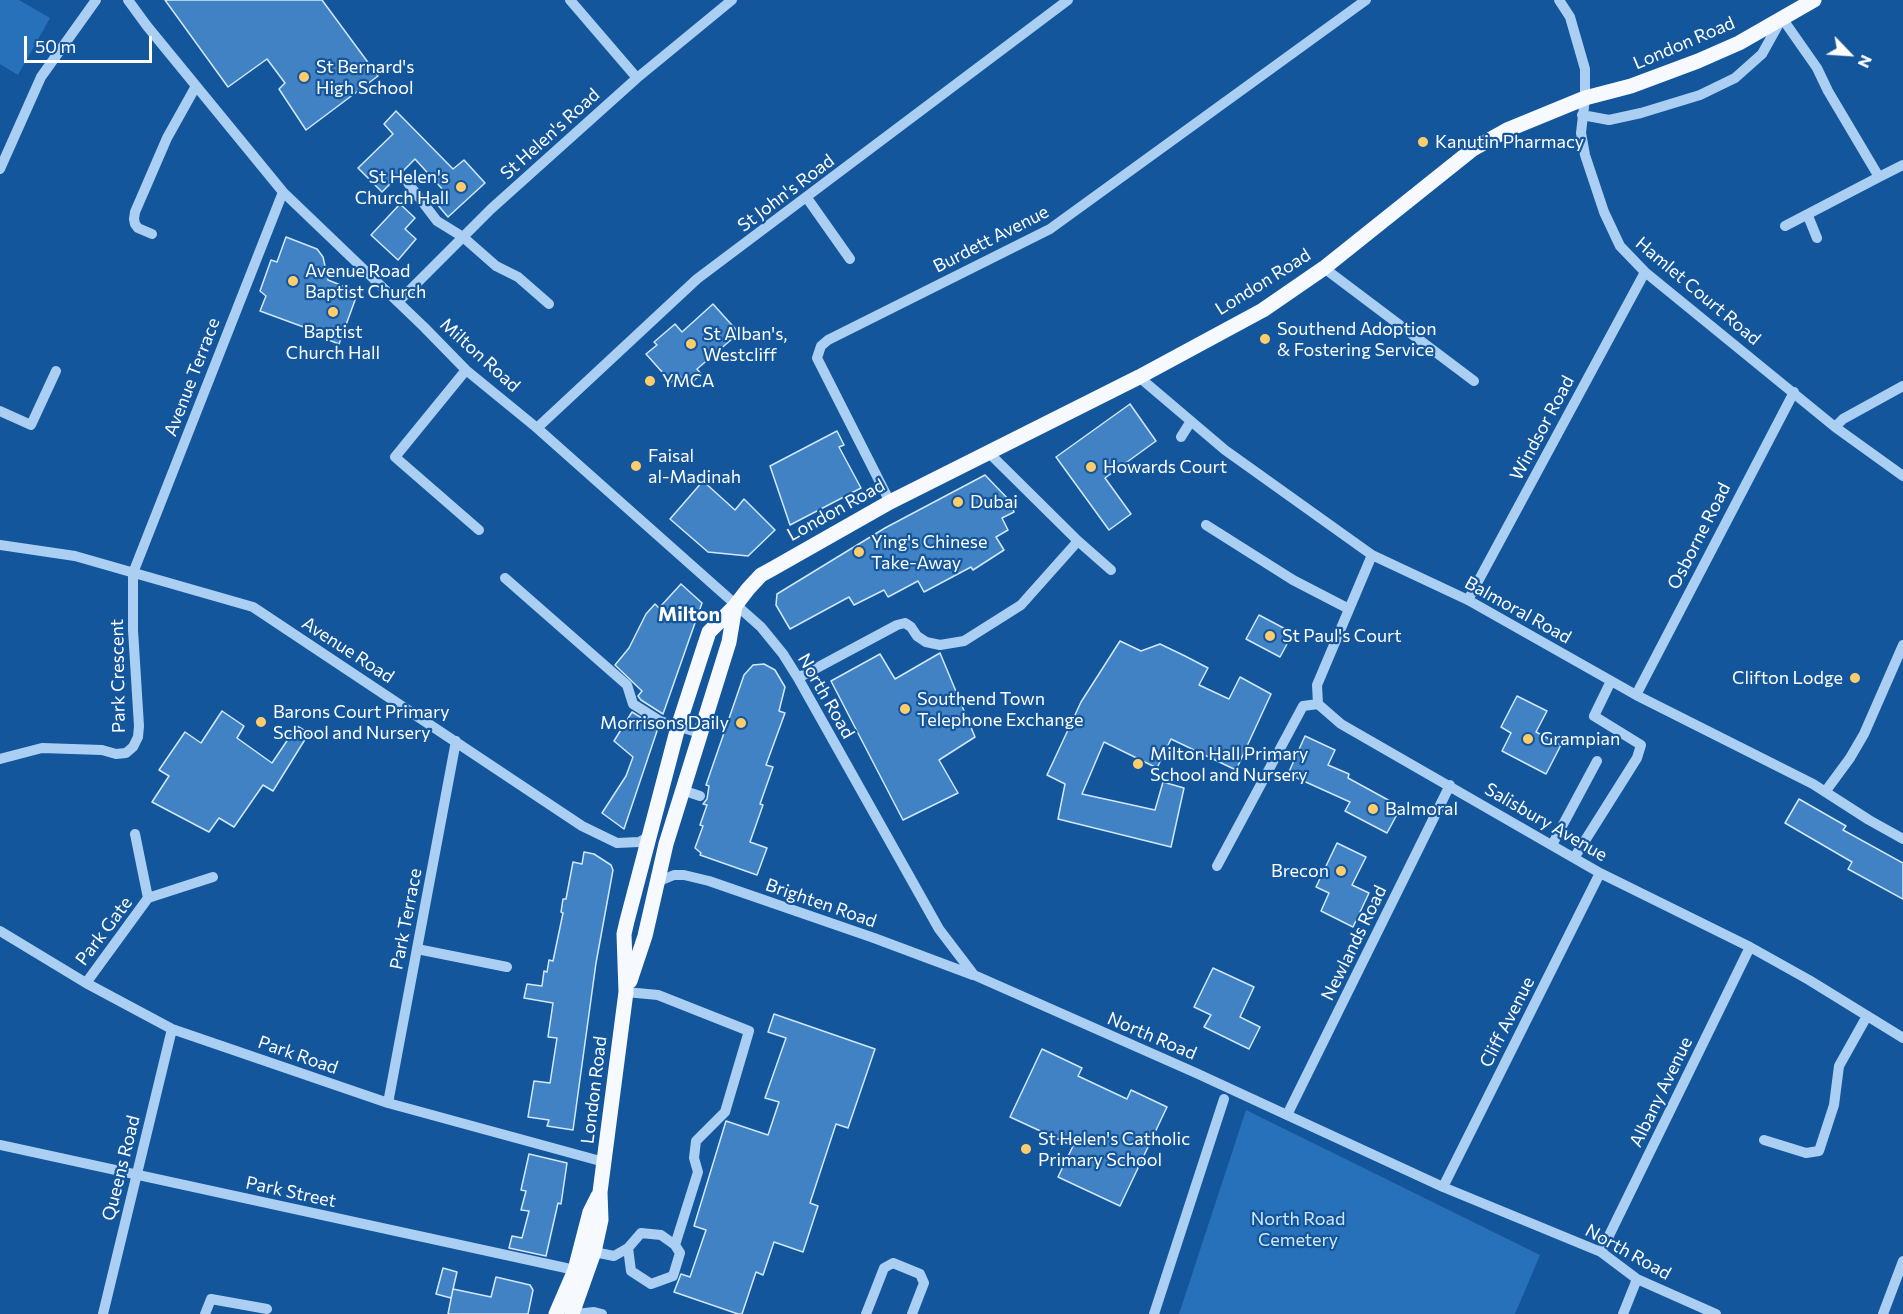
<!DOCTYPE html>
<html>
<head>
<meta charset="utf-8">
<style>
	body { margin:0 }
	#map { position:relative; width:1903px; height:1314px; overflow:hidden; background:#14569c; font-family:Commissioner,sans-serif }
	canvas { display:block }
	.north { position:absolute; left:1819px; top:24px; width:60px; height:60px; -webkit-text-stroke:4px #14569c; paint-order:stroke; rotate:115deg; font-size:16px; font-weight:700; line-height:24px; text-align:center; color:#fff }
	.north::after { content:''; display:block; margin:auto; width:21px; height:27px; background:#fff; clip-path:polygon(50% 0,100% 100%,50% 72%,0 100%) }
	.scale { position:absolute; left:24px; top:36px; width:128px; height:27px; box-sizing:border-box; border:3px solid #fff; border-top:0; padding-left:8px; font-size:18px; line-height:21px; white-space:nowrap; color:#fff; -webkit-text-stroke:4px #14569c; paint-order:stroke }
</style>
</head>
<body>
<div id="map">
<canvas width="1903" height="1314"></canvas>
<div class="north">N</div>
<div class="scale">50 m</div>
</div>
<script>
const ctx = document.querySelector('canvas').getContext('2d');
ctx.lineJoin = 'round';
function fill(path, color) { ctx.fillStyle = color; ctx.fill(path, 'evenodd'); }
const shape = rows => new Path2D(rows.map(r => 'M' + r).join(''));
function stroke(path, color, width, dash) { ctx.strokeStyle = color; ctx.lineWidth = width; ctx.lineCap = dash ? 'butt' : 'round'; ctx.setLineDash(dash || []); ctx.stroke(path); }
function label(font, color, halo, rows, align = 'center') {
  ctx.font = font + ' Commissioner,sans-serif'; ctx.lineWidth = 4.5; ctx.setLineDash([]); ctx.textBaseline = 'middle'; ctx.strokeStyle = halo; ctx.fillStyle = color; for (const [text, x, y, turn = 0] of rows) {
    ctx.save(); ctx.translate(x, y); ctx.rotate((+turn || 0) * Math.PI / 180); ctx.textAlign = isNaN(turn) ? turn : align; if (halo) ctx.strokeText(text, 0, 0); ctx.fillText(text, 0, 0); ctx.restore();
  }
}
const green = shape([
	[0,0,19,0,50,18,18,75,0,64],
	[1246,1110,1540,1255,1515,1314,1179,1314]
]);
const building = shape([
	[165,0,322,0,378,76,306,130,279,89,285,83,267,59,228,87,165,0],
	[396,111,453,169,464,160,485,183,448,217,436,203,436,198,444,191,415,159,382,192,358,168,393,134,384,124,396,111],
	[400,204,415,218,405,229,416,239,398,260,371,235,400,204],
	[286,237,317,249,323,257,328,280,358,292,339,344,308,332,309,329,260,311,266,296,260,291,271,260,277,262,286,237],
	[713,304,739,333,697,369,701,374,688,386,679,375,671,382,646,354,657,345,654,342,675,324,682,332,713,304],
	[1130,404,1156,441,1105,478,1131,514,1109,530,1056,457,1130,404],
	[837,431,844,445,839,447,861,488,790,525,770,466,837,431],
	[985,475,1010,501,1014,512,1002,518,1008,530,996,537,1004,550,973,570,971,567,924,592,918,581,888,597,884,590,854,605,849,597,790,629,776,605,777,594,885,528,985,475],
	[703,481,735,510,744,499,775,530,748,556,708,552,670,519,703,481],
	[681,584,702,603,663,714,641,700,638,696,642,691,615,665,629,648,646,614,655,604,659,608,681,584],
	[1259,615,1293,633,1280,657,1246,639,1259,615],
	[1120,641,1141,651,1160,644,1185,656,1208,668,1199,685,1229,699,1240,677,1271,694,1236,770,1171,739,1157,768,1104,742,1082,794,1155,810,1163,782,1184,788,1171,847,1058,819,1065,784,1047,775,1081,702,1120,641],
	[940,653,975,737,939,760,958,793,903,820,831,681,880,654,895,679,940,653],
	[764,664,775,670,785,687,779,711,785,713,766,765,773,767,760,804,763,805,750,842,767,848,757,875,700,855,701,853,695,848,703,826,700,825,707,805,703,804,707,799,709,786,706,785,744,675,753,665,764,664],
	[1517,696,1547,711,1536,732,1561,745,1546,774,1502,751,1511,733,1501,727,1517,696],
	[222,711,244,726,237,738,272,763,297,726,309,733,273,791,263,785,234,827,219,818,209,832,152,802,169,776,159,770,185,732,201,743,222,711],
	[632,712,658,728,624,829,602,813,626,776,633,757,614,741,632,712],
	[1305,736,1335,750,1328,765,1349,774,1348,778,1401,807,1387,833,1345,811,1350,802,1288,774,1305,736],
	[1799,799,1846,826,1843,830,1903,863,1903,899,1848,869,1852,862,1785,823,1799,799],
	[1337,843,1366,857,1352,885,1369,893,1353,927,1321,911,1329,893,1316,887,1337,843],
	[584,852,594,854,611,865,613,870,596,963,573,1130,547,1126,549,1120,528,1117,534,1081,550,1083,557,1038,548,1037,553,1003,524,998,527,984,542,986,544,971,547,972,549,960,553,961,563,913,561,912,563,899,566,899,573,862,582,864,584,852],
	[1213,968,1254,987,1240,1017,1260,1027,1249,1049,1204,1027,1211,1015,1194,1007,1213,968],
	[774,1014,875,1049,848,1128,836,1124,810,1203,818,1206,803,1252,774,1242,763,1275,756,1272,742,1314,738,1314,674,1292,681,1274,690,1277,706,1230,694,1226,726,1121,768,1135,779,1102,765,1098,786,1038,768,1032,774,1014],
	[1042,1049,1082,1068,1078,1076,1127,1099,1131,1090,1167,1107,1120,1206,1058,1177,1073,1146,1010,1117,1042,1049],
	[529,1154,567,1163,561,1204,558,1203,546,1256,509,1248,512,1236,522,1238,529,1211,521,1210,526,1191,521,1190,529,1154],
	[443,1268,457,1272,451,1298,436,1294,443,1268],
	[496,1277,530,1285,533,1290,528,1314,448,1314,453,1289,491,1297,496,1277]
]);
const minor = shape([
	[128,0,147,26,283,192,424,327,466,370,537,428,761,627,783,654,798,678,939,929,974,975,1196,1073,1443,1187,1601,1252,1637,1279,1716,1314],
	[570,0,637,78],
	[1559,0,1570,17,1585,69,1585,98,1581,133,1585,155,1604,212,1620,246,1645,272,1835,427,1903,476],
	[1582,115,1609,120,1641,113,1700,95,1735,78,1762,54,1782,18,1817,68,1828,91,1879,177,1903,165],
	[0,169,41,77,96,0],
	[408,183,437,221,463,237,496,266,518,277,549,304],
	[807,198,850,259],
	[1808,216,1817,238],
	[1785,226,1879,177],
	[152,234,138,228,135,224,134,219,135,212,167,138,196,86],
	[1324,268,1474,381],
	[398,302,491,209,637,78,732,0],
	[466,370,395,457,479,530],
	[1139,377,1225,450,1372,555,1468,600,1636,695,1813,784,1869,820,1903,839],
	[0,411,31,425,56,371],
	[1835,427,1843,419,1903,386],
	[537,428,697,279,1068,0],
	[1181,437,1191,421],
	[988,452,1078,541,1111,570],
	[890,502,817,358,821,346,828,340,1050,229,1366,0],
	[1206,525,1293,580,1349,609],
	[0,545,75,556,253,607,582,826,617,843,639,842,648,837],
	[1372,555,1317,685,1318,704,1341,724,1600,873,1750,947,1809,980,1903,1038],
	[505,578,627,685,633,704,660,721,700,733],
	[1468,600,1645,272],
	[798,678,897,625,905,623,911,627,917,636,926,642,940,645,964,641,1021,605,1078,541],
	[1636,695,1794,392],
	[0,759,42,748,102,750,116,754,126,753,133,747,138,737,139,726,133,630,133,573,283,192],
	[682,790,700,796],
	[1825,792,1850,758,1864,734,1903,645],
	[135,834,148,898],
	[1552,845,1597,761],
	[1574,858,1637,758,1641,745,1594,716,1611,681],
	[1217,866,1303,706,1318,704],
	[657,882,674,875,684,875,709,881,874,938,973,975],
	[0,931,86,983,172,1029,388,1103,604,1162],
	[417,949,507,967],
	[86,983,148,898,213,877],
	[626,992,658,995,749,1031,725,1112,696,1141,694,1158,698,1172,675,1245],
	[388,1103,456,741],
	[1287,1115,1450,785],
	[1764,1140,1806,1153,1819,1151,1834,1105,1839,1066,1867,1016],
	[0,1145,575,1270],
	[1443,1187,1600,873],
	[641,1233,661,1235,675,1245,680,1253,673,1276,651,1284,631,1271,628,1248,641,1233],
	[589,1251,614,1256,628,1248],
	[1601,1252,1750,947],
	[103,1314,172,1029],
	[205,1314,211,1299,267,1309],
	[576,1314,594,1312,602,1314],
	[866,1314,884,1268,893,1263,920,1274,924,1283,912,1314],
	[1154,1314,1224,1099],
	[1623,1314,1637,1279],
	[1883,1314,1903,1261]
]);
const major = shape([
	[630,981,645,936,666,844,729,642,735,606],
	[556,1314,575,1270,590,1212,598,1196],
	[572,1314,594,1252,601,1220,600,1192,626,992,624,934,627,921,678,727,705,644,709,632,735,606,748,589,761,575,772,569,890,502,1139,377,1263,310,1324,268,1473,149,1507,130,1585,98,1631,86,1698,61,1739,43,1814,0]
]);
const markers = [
	[304,77,6,"#ffcd6c"],
	[1423,142,6,"#ffcd6c"],
	[461,187,6,"#ffcd6c"],
	[293,281,6,"#ffcd6c"],
	[333,312,6,"#ffcd6c"],
	[1265,339,6,"#ffcd6c"],
	[691,344,6,"#ffcd6c"],
	[650,381,6,"#ffcd6c"],
	[636,466,6,"#ffcd6c"],
	[1091,467,6,"#ffcd6c"],
	[958,502,6,"#ffcd6c"],
	[859,552,6,"#ffcd6c"],
	[1270,636,6,"#ffcd6c"],
	[1855,678,6,"#ffcd6c"],
	[905,709,6,"#ffcd6c"],
	[261,722,6,"#ffcd6c"],
	[741,723,6,"#ffcd6c"],
	[1528,739,6,"#ffcd6c"],
	[1138,764,6,"#ffcd6c"],
	[1373,809,6,"#ffcd6c"],
	[1341,871,6,"#ffcd6c"],
	[1026,1149,6,"#ffcd6c"]
];
const streetNames = [
	["London Road",1684,43,-23],
	["St Helen's Road",550,134,-42],
	["St John's Road",786,193,-37],
	["Burdett Avenue",991,239,-27],
	["London Road",1263,282,-32],
	["Hamlet Court Road",1698,291,40],
	["Milton Road",480,355,42],
	["Avenue Terrace",192,377,-69],
	["Windsor Road",1542,428,-62],
	["London Road",836,510,-29],
	["Osborne Road",1699,536,-63],
	["Balmoral Road",1518,610,29],
	["Avenue Road",348,650,33],
	["Park Crescent",118,676,-91],
	["North Road",826,696,60],
	["Salisbury Avenue",1546,822,30],
	["Brighten Road",821,903,19],
	["Park Terrace",406,919,-79],
	["Park Gate",104,931,-53],
	["Newlands Road",1354,943,-64],
	["Cliff Avenue",1507,1022,-63],
	["North Road",1152,1036,23],
	["Park Road",298,1055,19],
	["London Road",594,1090,-83],
	["Albany Avenue",1661,1092,-64],
	["Queens Road",121,1168,-76],
	["Park Street",291,1192,12],
	["North Road",1628,1252,29]
];
const poiNames = [
	["St Bernard's",316,67],
	["High School",316,88],
	["Kanutin Pharmacy",1435,142],
	["St Helen's",449,177,"right"],
	["Church Hall",449,198,"right"],
	["Avenue Road",305,271],
	["Baptist Church",305,292],
	["Southend Adoption",1277,329],
	["& Fostering Service",1277,350],
	["Baptist",333,332,"center"],
	["Church Hall",333,353,"center"],
	["St Alban's,",703,334],
	["Westcliff",703,355],
	["YMCA",662,381],
	["Faisal",648,456],
	["al-Madinah",648,477],
	["Howards Court",1103,467],
	["Dubai",970,502],
	["Ying's Chinese",871,542],
	["Take-Away",871,563],
	["St Paul's Court",1282,636],
	["Clifton Lodge",1843,678,"right"],
	["Southend Town",917,699],
	["Telephone Exchange",917,720],
	["Barons Court Primary",273,712],
	["School and Nursery",273,733],
	["Morrisons Daily",729,723,"right"],
	["Grampian",1540,739],
	["Milton Hall Primary",1150,754],
	["School and Nursery",1150,775],
	["Balmoral",1385,809],
	["Brecon",1329,871,"right"],
	["St Helen's Catholic",1038,1139],
	["Primary School",1038,1160]
];
const parkNames = [
	["North Road",1298,1219],
	["Cemetery",1298,1240]
];
const neighbourhoodNames = [
	["Milton",689,614]
];
fill(green, '#2771ba');
fill(building, '#4182c5');
stroke(building, '#d2e8fd', 1.5);
stroke(minor, '#aacff3', 10);
stroke(major, '#f6faff', 15);
for (const [x, y, r, color] of markers) { const dot = new Path2D(); dot.arc(x, y, r, 0, 2 * Math.PI); ctx.fillStyle = color; ctx.fill(dot); stroke(dot, '#14569c', 2); }
label('18px', '#fff', '#14569c', streetNames);
label('18px', '#fff', '#14569c', poiNames, 'left');
label('18px', '#d2e8fd', '#14569c', parkNames);
label('bold 20px', '#fff', '#14569c', neighbourhoodNames);
</script>
</body>
</html>
